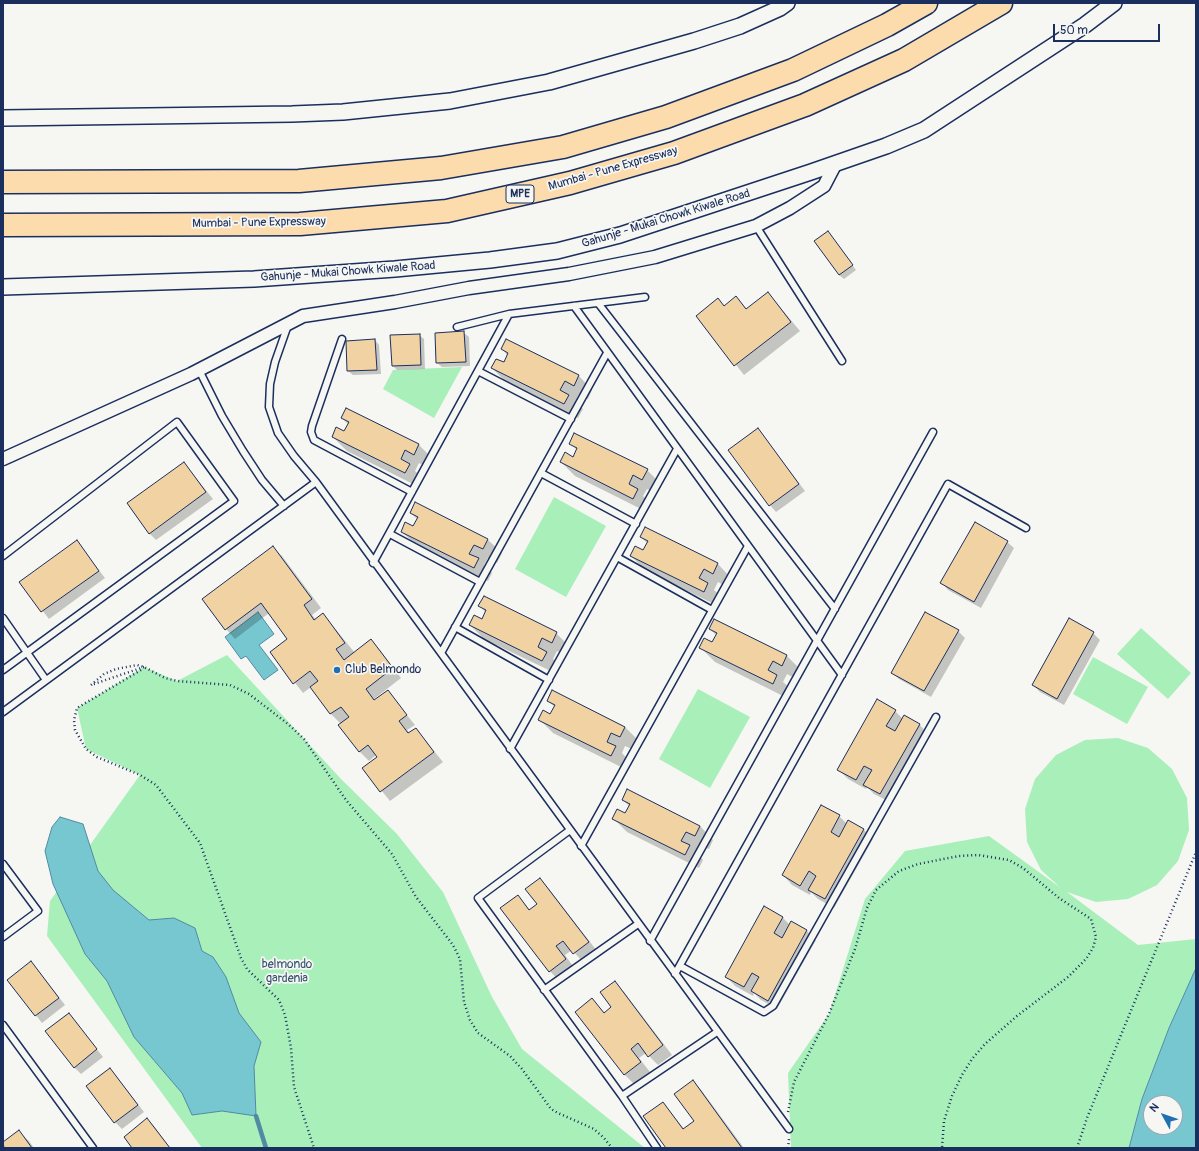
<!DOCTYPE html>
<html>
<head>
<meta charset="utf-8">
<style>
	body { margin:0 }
	#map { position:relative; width:1199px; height:1151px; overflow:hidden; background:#f6f6f2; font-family:Pangolin,sans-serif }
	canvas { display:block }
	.frame { position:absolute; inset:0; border:4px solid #1b2f5e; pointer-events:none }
	.north { position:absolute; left:1143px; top:1095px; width:40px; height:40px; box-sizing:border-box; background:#f6f6f2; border:1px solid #9ea6b7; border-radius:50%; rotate:310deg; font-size:11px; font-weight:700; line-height:16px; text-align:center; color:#1b2f5e }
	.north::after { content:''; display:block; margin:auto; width:14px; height:18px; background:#1f6fb2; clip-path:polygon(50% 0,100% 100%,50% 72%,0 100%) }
	.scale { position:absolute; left:1053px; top:24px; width:107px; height:18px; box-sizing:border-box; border:2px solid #1b2f5e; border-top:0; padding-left:5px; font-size:12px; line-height:14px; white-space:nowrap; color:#1b2f5e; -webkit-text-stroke:3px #f6f6f2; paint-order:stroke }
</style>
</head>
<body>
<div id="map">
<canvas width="1199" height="1151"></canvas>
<div class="frame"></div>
<div class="north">N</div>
<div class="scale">50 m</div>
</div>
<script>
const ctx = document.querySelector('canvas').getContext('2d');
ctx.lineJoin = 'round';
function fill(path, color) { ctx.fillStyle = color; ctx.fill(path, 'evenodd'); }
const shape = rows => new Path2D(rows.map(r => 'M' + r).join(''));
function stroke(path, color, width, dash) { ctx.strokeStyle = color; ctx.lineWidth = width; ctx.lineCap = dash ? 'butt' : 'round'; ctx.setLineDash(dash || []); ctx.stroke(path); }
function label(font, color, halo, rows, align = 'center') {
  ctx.font = font + ' Pangolin,sans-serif'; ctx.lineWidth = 3.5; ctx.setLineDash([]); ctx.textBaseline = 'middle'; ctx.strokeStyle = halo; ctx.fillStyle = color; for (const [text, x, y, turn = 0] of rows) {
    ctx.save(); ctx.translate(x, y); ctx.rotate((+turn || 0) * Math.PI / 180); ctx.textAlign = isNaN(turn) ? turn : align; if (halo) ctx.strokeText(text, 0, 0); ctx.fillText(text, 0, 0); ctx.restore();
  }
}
const green = shape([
	[462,367,434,418,383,389,393,370],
	[554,497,606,526,566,597,515,569],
	[1141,628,1191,673,1168,699,1117,654],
	[227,655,341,779,397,834,443,892,492,997,522,1049,645,1148,202,1148,47,936,50,901,140,775,86,749,77,708,144,667,177,681],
	[1093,657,1148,687,1127,724,1073,694],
	[698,689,750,717,710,788,659,759],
	[1118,738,1148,748,1172,769,1187,798,1189,830,1178,861,1157,885,1128,899,1096,902,1067,892,1138,945,1196,939,1196,968,1169,1028,1142,1099,1129,1148,791,1148,788,1073,829,1014,865,899,905,851,989,836,1061,888,1041,870,1027,842,1025,809,1035,779,1056,755,1085,740]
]);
const water = shape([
	[258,612,274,634,259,645,278,670,264,680,246,656,241,659,225,637,258,612],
	[60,817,83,824,98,871,113,890,149,920,174,918,195,928,202,951,213,957,226,977,239,1013,261,1042,254,1066,256,1116,222,1111,192,1115,182,1093,134,1037,107,981,85,954,53,884,45,851,52,827,60,817],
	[1196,968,1196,1148,1129,1148,1142,1099,1169,1028,1196,968],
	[1151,1103,1175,1103,1175,1127,1151,1127,1151,1103]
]);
const shadow = shape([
	[828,232,856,270,844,279,839,275],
	[768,293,800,331,744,375,697,316,718,300,725,307,736,298,747,309],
	[464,333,469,337,470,366,442,367,437,363,436,334],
	[419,335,424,339,425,369,397,370,393,366],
	[375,340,379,345,381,374,353,375,348,371],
	[506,340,579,376,592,390,588,399,579,394,575,402,583,409,578,418,506,382,492,368,504,364,508,356,502,349],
	[347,409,419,445,433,459,428,468,419,463,415,471,423,478,419,487,347,451,333,437,345,433,349,425,342,418],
	[758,429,805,491,776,512,770,505],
	[570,443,647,470,661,484,656,493,647,489,643,496,651,504,647,512,575,476,561,462,573,458,577,450],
	[184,463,213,499,156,540,149,533],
	[416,504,488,540,502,553,497,563,488,558,484,565,492,573,488,581,416,545,402,532,414,527,418,520,411,513],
	[645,528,718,564,731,578,727,587,718,582,714,590,722,597,718,606,645,570,631,556,644,552,648,544,641,537],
	[76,541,105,578,49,619,20,582],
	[1007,542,1014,548,981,608,948,590,942,583],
	[272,547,282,556,321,608,312,615,316,620,323,614,355,653,371,641,380,650,401,678,374,699,376,701,388,692,415,725,407,730,410,734,416,729,443,762,390,801,364,769,378,758,376,755,369,761,359,751,341,724,331,714,311,687,303,693,271,652,289,639,269,613,235,639,226,629],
	[480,606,556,633,570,647,566,656,557,651,553,659,561,666,557,674,484,639,470,625,482,621,486,613],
	[714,620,787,656,801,670,796,679,787,674,783,682,791,689,787,698,715,662,701,648,713,644,717,636,710,629],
	[958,631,965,638,931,697,899,679,892,673],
	[1093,633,1100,640,1064,705,1040,692,1033,685],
	[553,692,625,727,639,741,634,750,625,746,622,753,629,761,625,769,553,733,539,719,551,715,555,707,548,701],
	[895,711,903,719,919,724,928,734,890,802,874,794,867,787,866,789,848,779,839,770],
	[623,800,700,826,713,840,709,849,700,845,696,852,703,860,699,868,627,832,613,818,626,814,629,806],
	[839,816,847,824,849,821,864,830,873,839,834,908,818,899,811,892,810,895,792,885,783,875],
	[540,879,549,889,597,951,583,962,572,950,565,955,575,969,559,981,550,971,502,908,518,896,530,910,538,904],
	[782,917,790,925,792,923,807,931,816,940,777,1009,761,1000,754,993,753,996,735,986,726,976],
	[37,969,65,1005,42,1023,8,980],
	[614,982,624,992,672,1055,658,1065,646,1053,639,1058,650,1072,634,1084,625,1075,577,1012,592,1000,605,1013,613,1007],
	[69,1014,103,1057,81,1074,74,1067],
	[110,1069,144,1112,122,1129,115,1122],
	[693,1081,702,1091,744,1148,668,1148,663,1103,684,1129,695,1121],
	[147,1120,154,1126,170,1148,133,1148],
	[19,1132,29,1141,34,1148,5,1148,3,1144]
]);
const stream = shape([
	[256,1116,266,1148]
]);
const building = shape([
	[828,231,853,265,839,275,814,241,828,231],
	[768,292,791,322,734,366,696,316,718,298,724,306,736,296,746,309,768,292],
	[464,331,466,362,436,363,435,333,464,331],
	[420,334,421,365,392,366,390,335,420,334],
	[375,339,377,370,347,371,346,341,375,339],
	[506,339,579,375,574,386,565,381,560,390,569,395,564,404,491,368,496,359,504,362,508,353,501,349,506,339],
	[346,408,419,444,414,455,405,450,401,459,410,464,405,473,332,437,336,427,344,431,349,422,341,418,346,408],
	[758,428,799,484,769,506,728,450,758,428],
	[574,433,648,469,642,480,633,475,629,484,638,489,633,499,560,462,565,452,573,457,577,448,569,444,574,433],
	[184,462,206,492,149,534,127,503,184,462],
	[415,502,488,539,483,549,474,545,469,554,479,558,474,568,401,532,405,522,413,526,418,517,410,513,415,502],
	[975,522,1008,541,974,602,940,583,975,522],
	[645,527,718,563,713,574,704,569,699,578,708,583,704,592,630,556,635,546,643,550,648,541,640,537,645,527],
	[77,540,99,571,41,612,19,582,77,540],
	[273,546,312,599,304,605,314,620,323,613,345,643,336,649,344,660,371,639,393,668,366,689,374,700,388,690,407,715,399,721,408,733,416,728,434,752,380,792,362,768,377,757,368,745,359,752,338,725,349,717,341,707,330,714,310,687,318,681,310,671,293,684,270,652,287,639,261,603,225,630,202,599,273,546],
	[484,596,557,632,552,643,542,638,538,647,547,652,542,661,469,625,474,615,482,619,486,610,478,606,484,596],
	[925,612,959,630,924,691,891,673,925,612],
	[1069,618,1094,632,1057,699,1032,685,1069,618],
	[714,619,787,655,782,666,773,661,768,670,777,675,773,684,699,648,704,638,712,642,717,633,709,629,714,619],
	[552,690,625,727,620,737,611,733,607,742,616,746,611,756,538,720,543,710,550,714,555,705,547,701,552,690],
	[877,699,896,710,886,726,895,731,904,715,920,724,880,794,863,785,872,770,864,766,856,780,837,770,877,699],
	[627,789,700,826,695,836,686,832,681,841,690,845,685,855,612,819,617,809,625,813,630,804,622,800,627,789],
	[821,805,840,815,831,832,839,837,848,820,864,829,825,899,808,890,816,876,809,871,800,886,782,875,821,805],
	[540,878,589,942,573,954,563,941,556,946,566,959,549,972,500,908,518,895,529,910,537,904,525,889,540,878],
	[764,906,783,917,774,933,782,938,791,921,807,930,768,1001,751,991,759,977,752,973,744,987,725,977,764,906],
	[31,961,59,998,35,1016,7,980,31,961],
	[615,981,663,1045,648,1057,638,1043,631,1049,641,1062,624,1075,575,1012,592,998,604,1013,611,1007,600,992,615,981],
	[69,1013,97,1049,74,1068,45,1031,69,1013],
	[110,1068,138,1105,114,1123,86,1086,110,1068],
	[693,1080,742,1148,666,1148,663,1144,643,1116,663,1102,683,1129,694,1121,674,1094,693,1080],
	[147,1118,170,1148,132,1148,124,1137,147,1118],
	[19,1130,32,1148,4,1148,3,1142,19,1130]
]);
const path = shape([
	[144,667,91,685,104,674,116,669,137,665,144,667,165,678,177,681,230,685,249,694,288,724,304,739,346,800,392,854,416,897,453,945,460,959,464,1002,470,1020,478,1033,510,1056,522,1069,551,1109,558,1113,594,1129,604,1138,612,1148],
	[141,670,77,708,74,720,75,730,86,749,97,757,140,775,156,785,200,843,241,958,247,969,279,1000,285,1015,291,1048,294,1087,314,1148],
	[788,1112,794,1082,829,1014,855,949,867,908,876,890,899,871,918,864,959,856,978,855,1009,860,1023,868,1059,898,1091,919,1096,937,1093,948,1086,959,1068,977,1017,1016,985,1044,972,1059,962,1075,952,1096,944,1121,942,1148],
	[788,1148,789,1139],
	[1077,1148,1087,1118,1196,852]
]);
const service = shape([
	[756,226,842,361],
	[598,303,835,609],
	[574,306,842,675],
	[288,325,275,362,270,384,269,407,278,433,294,456,316,482,789,1129],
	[457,327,509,314,645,297],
	[342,339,312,426,311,432,314,440,412,492],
	[199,370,222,416,243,451,262,480,284,506],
	[478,371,571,419],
	[541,473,636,524],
	[390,534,480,582],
	[3,556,177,422,234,501,3,670],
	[617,557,712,610],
	[373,563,509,314],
	[3,618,46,680],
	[455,627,549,680],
	[441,653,607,353],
	[3,712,316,482],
	[510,749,677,449],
	[570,830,478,898,622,1096],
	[581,846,748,546],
	[3,864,38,911,3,937],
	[650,941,933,432],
	[680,966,764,1012,773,1006,936,717],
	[675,974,948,484,1026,528],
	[544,990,638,924],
	[3,1025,93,1148],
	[657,1148,622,1096,717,1032]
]);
const minor = shape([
	[3,459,191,374,303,316,395,302,469,288,569,274,655,257,756,226,790,208,824,186,836,163]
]);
const tertiary = shape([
	[3,118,292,114,343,112,450,101,549,82,694,41,740,26,780,8,787,3],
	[3,287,254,279,395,269,490,260,557,251,620,235,811,172,886,146,924,130,1085,25,1114,3]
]);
const motorway = shape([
	[3,182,299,181,441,168,563,147,666,117,793,70,887,25,926,3],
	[3,225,300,224,447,211,570,183,674,153,805,105,904,60,1001,3]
]);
const markers = [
	[337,670,4,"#1f6fb2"]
];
const shields = [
	[520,194,28]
];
const shieldNames = [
	["MPE",520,194]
];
const streetNames = [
	["Mumbai - Pune Expressway",613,169,-16],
	["Gahunje - Mukai Chowk Kiwale Road",666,219,-17],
	["Mumbai - Pune Expressway",259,223,-1],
	["Gahunje - Mukai Chowk Kiwale Road",348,272,-4]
];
const poiNames = [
	["Club Belmondo",345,670]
];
const parkNames = [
	["belmondo",287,965],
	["gardenia",287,979]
];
fill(green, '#a9efba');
fill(water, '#77c7d1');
stroke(water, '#528aa3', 1);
fill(shadow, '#0003');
stroke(stream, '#528aa3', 4.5);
fill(building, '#f1d2a3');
stroke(building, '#1b2f5e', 1);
stroke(service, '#1b2f5e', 9);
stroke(minor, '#1b2f5e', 15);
stroke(tertiary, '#1b2f5e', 18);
stroke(motorway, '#1b2f5e', 25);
stroke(path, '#1b2f5e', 2.5, [1, 3]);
stroke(service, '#f6f6f2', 6);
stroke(minor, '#f6f6f2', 12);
stroke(tertiary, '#f6f6f2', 15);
stroke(motorway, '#fcdcac', 22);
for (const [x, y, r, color] of markers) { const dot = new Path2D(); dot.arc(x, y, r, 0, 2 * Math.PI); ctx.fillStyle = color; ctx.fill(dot); stroke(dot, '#f6f6f2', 1.5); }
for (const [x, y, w] of shields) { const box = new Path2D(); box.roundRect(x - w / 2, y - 9, w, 18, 3); ctx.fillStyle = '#f6f6f2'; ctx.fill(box); stroke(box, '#1b2f5e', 1); }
label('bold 11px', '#1b2f5e', null, shieldNames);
label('12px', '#1b2f5e', '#f6f6f2', streetNames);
label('12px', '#1b2f5e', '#f6f6f2', poiNames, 'left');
label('12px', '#375570', '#f6f6f2', parkNames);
</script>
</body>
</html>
